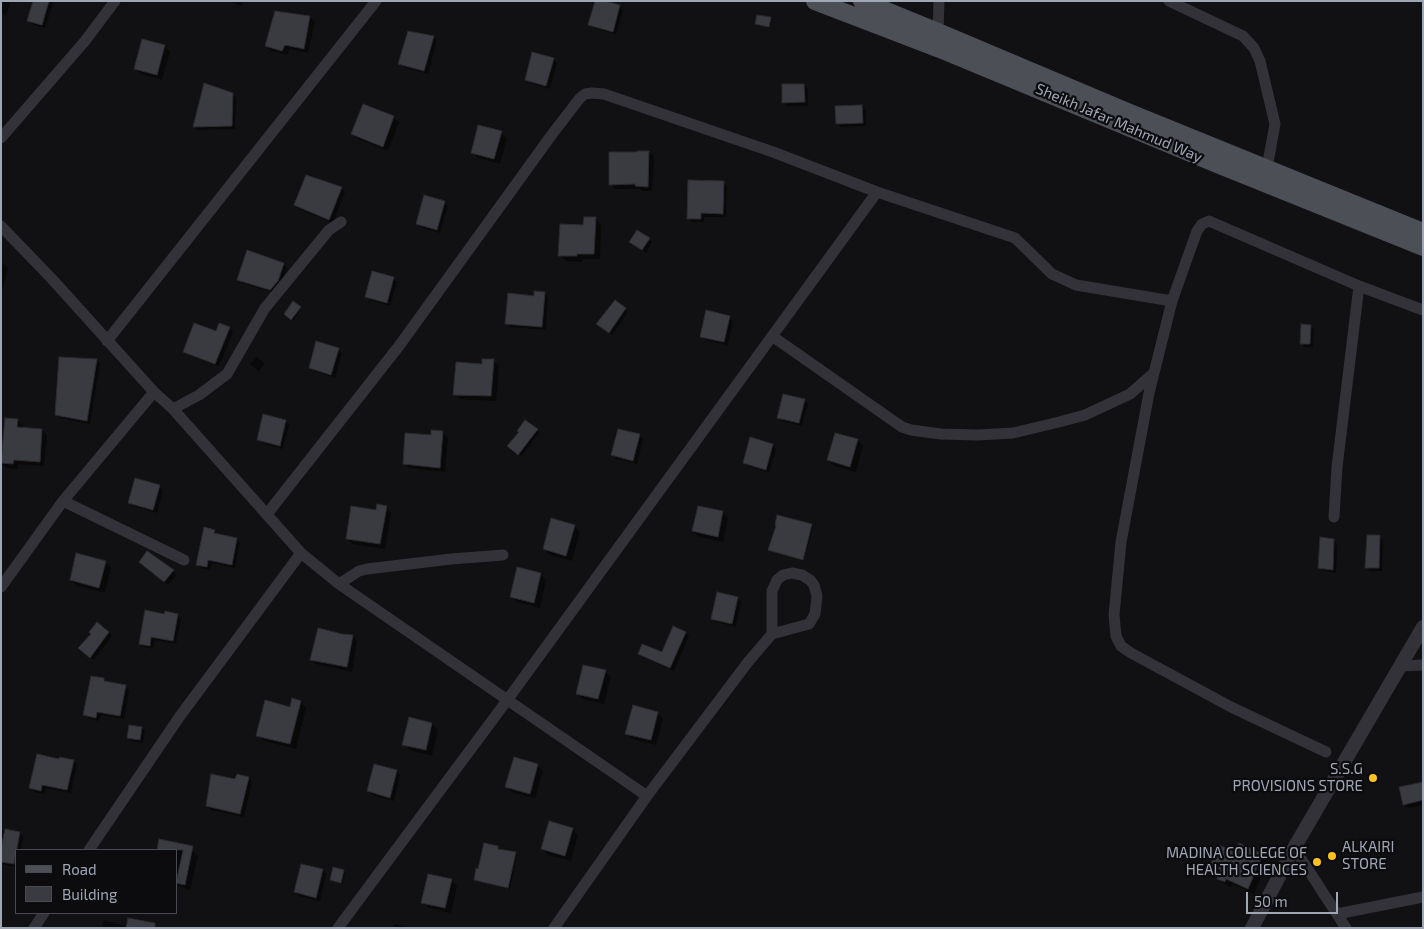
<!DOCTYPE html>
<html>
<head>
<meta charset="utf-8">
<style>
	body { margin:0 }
	#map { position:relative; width:1424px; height:929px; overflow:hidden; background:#111113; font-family:"Exo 2",sans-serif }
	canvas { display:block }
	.frame { position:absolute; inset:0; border:2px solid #a1a6b5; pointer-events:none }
	.legend { position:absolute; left:15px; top:849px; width:162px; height:65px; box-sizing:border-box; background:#0c0c0e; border:1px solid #484a51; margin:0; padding:6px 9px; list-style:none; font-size:15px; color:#a1a6b5 }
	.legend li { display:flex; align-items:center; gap:10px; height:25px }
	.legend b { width:25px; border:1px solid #484a51 }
	.scale { position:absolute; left:1246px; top:892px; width:92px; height:22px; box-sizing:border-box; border:2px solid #a1a6b5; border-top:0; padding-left:6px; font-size:15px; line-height:18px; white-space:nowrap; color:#a1a6b5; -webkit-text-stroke:4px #0c0c0e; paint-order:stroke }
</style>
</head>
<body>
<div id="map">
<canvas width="1424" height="929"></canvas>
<div class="frame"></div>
<ul class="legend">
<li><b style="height:6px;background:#4d4f57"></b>Road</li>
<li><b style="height:14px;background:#3a3b41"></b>Building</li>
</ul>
<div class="scale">50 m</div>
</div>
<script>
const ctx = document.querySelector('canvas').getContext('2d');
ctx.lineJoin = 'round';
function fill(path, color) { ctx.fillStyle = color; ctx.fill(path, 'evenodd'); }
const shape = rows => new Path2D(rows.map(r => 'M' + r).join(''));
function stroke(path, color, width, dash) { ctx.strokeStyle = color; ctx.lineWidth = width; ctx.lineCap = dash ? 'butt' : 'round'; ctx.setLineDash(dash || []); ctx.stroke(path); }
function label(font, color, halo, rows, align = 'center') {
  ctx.font = font + ' "Exo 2",sans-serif'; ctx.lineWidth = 4.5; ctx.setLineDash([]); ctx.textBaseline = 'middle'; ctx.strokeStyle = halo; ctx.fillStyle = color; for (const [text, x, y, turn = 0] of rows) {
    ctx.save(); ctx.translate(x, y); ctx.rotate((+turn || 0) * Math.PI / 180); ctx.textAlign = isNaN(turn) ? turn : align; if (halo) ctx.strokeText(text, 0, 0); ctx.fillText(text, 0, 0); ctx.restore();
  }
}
const shadow = shape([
	[1,1,11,1,6,16,1,14],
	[34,1,54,1,45,28,32,24,28,20],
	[228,1,244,1,242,6],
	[619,6,623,10,616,34,594,28,590,25],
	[276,12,310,17,315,22,308,53,290,49,287,55,271,51,266,46],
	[770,18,771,19,770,28,757,24],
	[409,33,434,37,437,40,428,74,403,67,400,63],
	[164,46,170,52,162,80,141,74,135,69],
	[533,54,554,60,557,63,550,89,530,83,526,80],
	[804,85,808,89,808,106,787,106,783,102],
	[232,94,236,98,235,129,198,130,194,127],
	[862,106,866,110,866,126,840,127,837,124],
	[394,117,399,122,388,151,358,139,353,134],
	[501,133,507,138,500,164,478,158,472,152],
	[649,152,654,157,652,191,642,191,640,189,615,189,610,184],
	[723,183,727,186,726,217,704,217,704,222,692,222,688,218],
	[341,188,345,192,333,223,299,209,296,205],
	[444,202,448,206,440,233,422,228,418,224],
	[595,218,601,224,600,259,582,259,582,262,566,261,560,255,585,226],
	[649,239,652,242,646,253,631,242],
	[1,262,8,268,1,295],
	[283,264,287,268,281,285,274,293,242,283,238,279],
	[393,278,397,282,390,306,370,300,366,296],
	[545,293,548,297,546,330,510,327,506,323,535,297],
	[615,302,628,312,612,335,597,324],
	[294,303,301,309,293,321,285,314],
	[729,317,733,320,728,345,705,340,701,336],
	[1310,326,1314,329,1313,347,1305,347,1301,344],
	[229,328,233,332,219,366,188,355,184,351,216,333],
	[338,349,342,353,335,378,314,371,310,368],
	[256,357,265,363,259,371,250,364],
	[96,361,100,364,90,424,60,418,56,414],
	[494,361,499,366,496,401,460,399,455,394,483,365],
	[804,400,808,404,802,426,782,421,779,418],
	[264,416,286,421,289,425,283,449,262,443,258,440],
	[17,420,22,425,22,429,42,430,47,435,44,466,18,464,18,469,6,468,2,463],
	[537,430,539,433,522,456,512,449],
	[443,433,448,438,445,472,409,468,404,463,432,436],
	[639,435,643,439,637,464,616,459,613,455],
	[858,440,863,446,856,472,834,466,828,460],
	[773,445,776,449,769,473,748,466,744,463],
	[159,486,163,490,157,513,134,506,130,503],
	[386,507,391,512,385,549,352,544,347,539,377,511],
	[723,512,728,518,723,542,699,537,693,531],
	[812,525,813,527,804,560,770,550],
	[574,526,580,532,572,561,550,555,544,549],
	[215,531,218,534,236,539,240,543,235,568,212,563,210,570,201,568,197,564],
	[1380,537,1383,540,1382,571,1370,571,1366,567],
	[1333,540,1337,544,1336,573,1324,571,1320,567],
	[105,562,111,568,105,593,77,586,71,580],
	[144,565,173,571,176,575,168,585],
	[540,574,546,580,540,608,517,602,511,596],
	[738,598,741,601,736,627,716,622,713,619],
	[177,615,181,619,176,644,155,640,153,649,144,647,140,644],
	[109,632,112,636,94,660,80,648,93,634],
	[686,633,689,636,674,671,643,657,639,653,663,653],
	[352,636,357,641,352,672,316,664,311,659],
	[605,671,611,677,604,704,583,699,577,693],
	[104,680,107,683,125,686,129,690,124,719,101,715,99,721,88,718,84,714],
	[301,702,306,708,296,749,264,741,258,735],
	[657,713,663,719,656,745,632,739,627,733],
	[410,719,432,724,438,730,432,756,410,750,404,744],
	[141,728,145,731,143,743,132,741,128,738],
	[60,760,73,761,77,764,71,793,46,788,44,794,34,792,31,788],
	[537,765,543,771,535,799,512,792,506,787],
	[375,766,397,771,400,775,394,801,372,795,368,791],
	[238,775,249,778,252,782,244,817,211,810,207,806,236,780],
	[1423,784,1423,805,1408,808,1404,804],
	[572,829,578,835,571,861,548,855,543,849],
	[1,831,20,834,23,837,21,850,16,850,16,867,1,864],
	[160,840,193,851,198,856,190,890,176,885,176,850,158,850],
	[498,847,499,850,517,854,510,889,475,879],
	[1236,853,1262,855,1268,860,1254,894,1232,884,1231,887,1224,884,1218,878,1221,872,1212,865],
	[334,869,345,873,343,883,333,881],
	[322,870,326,874,320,901,299,896,295,892],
	[451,880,457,886,451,913,429,908,423,903],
	[104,920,128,927,148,928,102,928],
	[394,924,411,928,393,928]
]);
const building = shape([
	[33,1,49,1,42,25,27,21,33,1],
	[595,1,605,1,620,5,613,32,588,25,595,1],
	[275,11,310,16,304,49,285,45,282,51,265,46,275,11],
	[757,15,771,17,769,27,755,24,757,15],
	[408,31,434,36,424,71,398,64,408,31],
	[142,39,165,45,157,75,134,69,142,39],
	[532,52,554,58,546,86,525,80,532,52],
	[204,83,233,93,232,126,193,127,204,83],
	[782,84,804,84,805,102,782,103,782,84],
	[363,104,394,116,383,147,351,134,363,104],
	[862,105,863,123,836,124,835,106,862,105],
	[478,125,502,131,494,159,471,153,478,125],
	[637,151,649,151,648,187,635,186,635,184,609,185,609,152,637,152,637,151],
	[306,175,342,187,329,220,294,205,306,175],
	[688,180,724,181,723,214,701,213,701,219,687,219,688,180],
	[424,195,445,201,437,230,416,224,424,195],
	[584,217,596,217,594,254,577,254,577,256,558,256,560,224,583,225,584,217],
	[637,230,650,238,642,250,629,242,637,230],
	[247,250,284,263,278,281,270,290,237,280,247,250],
	[372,271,394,277,387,303,365,297,372,271],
	[534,291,545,292,542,327,505,324,508,293,534,296,534,291],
	[615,300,626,308,609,333,596,324,615,300],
	[293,301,301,307,291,320,284,314,293,301],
	[706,310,730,316,724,342,700,337,706,310],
	[194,323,216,331,219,323,230,327,215,364,183,352,194,323],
	[1301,324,1311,325,1310,344,1300,344,1301,324],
	[316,341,339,348,331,375,309,368,316,341],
	[59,357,97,359,87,421,55,415,59,357],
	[482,359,494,359,491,396,453,395,456,362,482,364,482,359],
	[783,394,805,399,799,423,777,418,783,394],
	[263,414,286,420,280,446,257,440,263,414],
	[5,418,18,419,17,427,42,429,40,462,14,460,13,464,1,463,5,418],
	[525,420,538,429,518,455,507,446,519,432,517,431,525,420],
	[618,429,640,434,633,461,611,455,618,429],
	[431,430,443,431,440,468,403,464,405,433,431,435,431,430],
	[835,433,858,439,850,467,827,460,835,433],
	[750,437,773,444,766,470,743,463,750,437],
	[135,478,160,485,153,510,128,503,135,478],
	[377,504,387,506,380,544,346,539,351,506,376,510,377,504],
	[698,506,723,511,718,537,692,531,698,506],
	[777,515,812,524,803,560,768,550,776,526,775,525,777,515],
	[551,518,575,525,566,556,543,549,551,518],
	[204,527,215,530,214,533,237,538,232,565,208,560,207,567,196,565,204,527],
	[1367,535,1380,535,1379,568,1365,568,1367,535],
	[1320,537,1334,539,1333,570,1318,568,1320,537],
	[147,551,174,570,164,582,139,562,147,551],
	[76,553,106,561,99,588,70,580,76,553],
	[517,567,541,573,534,603,510,597,517,567],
	[717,592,738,597,732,624,711,619,717,592],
	[145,610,164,614,165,611,178,614,173,641,151,637,150,646,139,644,145,610],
	[97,622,109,632,90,658,78,648,91,634,89,632,97,622],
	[673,626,686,632,670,668,638,654,642,644,662,652,673,626],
	[318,628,342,634,353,635,347,667,310,660,318,628],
	[583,665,606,670,598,699,576,694,583,665],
	[91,676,104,678,104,681,126,685,120,716,97,712,96,718,83,715,91,676],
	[292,698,301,701,290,744,256,736,265,700,290,707,292,698],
	[633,705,658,712,651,740,625,734,633,705],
	[409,717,432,723,426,750,402,745,409,717],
	[129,725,142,727,140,740,127,738,129,725],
	[37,754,59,759,59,757,74,760,67,790,42,785,41,791,29,788,37,754],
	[514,757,538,764,530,794,505,787,514,757],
	[374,764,397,770,390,798,367,791,374,764],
	[211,774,235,779,237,774,249,777,240,814,206,806,211,774],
	[1423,782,1423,800,1403,805,1399,787,1423,782],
	[549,821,573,828,565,856,541,849,549,821],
	[5,829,20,832,14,864,1,862,1,848,5,829],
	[159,839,193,846,185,885,176,883,183,850,157,850,159,839],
	[484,843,498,846,498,849,516,852,508,888,474,880,476,868,478,869,484,843],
	[1239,843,1263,854,1248,889,1226,879,1225,882,1217,879,1221,870,1210,865,1219,845,1235,852,1239,843],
	[301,864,323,869,316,898,294,892,301,864],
	[333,867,344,870,341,883,330,880,333,867],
	[428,874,452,879,445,908,421,903,428,874],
	[128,918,155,923,155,928,126,928,128,918]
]);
const minor = shape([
	[1169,1,1243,36,1254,48,1260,61,1275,124,1267,168],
	[938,32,939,1],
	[1,138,85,41,115,1],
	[1,226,52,279,154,392,173,409,301,553,339,584,647,796],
	[772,336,902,427,911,430,941,434,978,435,1013,433,1059,422,1085,415,1130,394,1154,373],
	[107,341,376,1],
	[173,409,199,395,227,374,265,308,329,230,341,222],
	[63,501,184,560],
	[267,514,399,346,553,133,580,98,585,94,592,93,604,94,773,152,877,192,1015,238,1052,274,1076,285,1172,301],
	[1334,517,1337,467,1359,286],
	[339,584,359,571,367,569,451,559,503,555],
	[1,587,63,501,154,392],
	[1400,666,1423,665],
	[1326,752,1231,707,1131,653,1121,646,1116,636,1114,615,1121,542,1149,393,1172,301,1197,231,1202,224,1209,221,1359,286,1423,310],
	[1294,848,1346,928],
	[89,850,180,716,301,553],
	[1337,914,1423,897],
	[34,928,44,913],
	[338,928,508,699,877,192],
	[554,928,647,796,748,662,772,634,809,624,815,614,817,596,814,585,810,580,802,575,792,573,783,575,777,580,772,591,772,634]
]);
const tertiary = shape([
	[1252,928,1294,848,1423,627]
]);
const primary = shape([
	[815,1,940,49,1217,164,1423,247],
	[862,1,938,32,1130,113,1423,232]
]);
const markers = [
	[1373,778,5,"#ffc11d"],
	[1332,856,5,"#ffc11d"],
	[1317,862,5,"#ffc11d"]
];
const streetNames = [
	["Sheikh Jafar Mahmud Way",1119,123,23]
];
const poiNames = [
	["S.S.G",1363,769],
	["PROVISIONS STORE",1363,786],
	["ALKAIRI",1342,847,"left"],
	["STORE",1342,864,"left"],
	["MADINA COLLEGE OF",1307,853],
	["HEALTH SCIENCES",1307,870]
];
fill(shadow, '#0007');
fill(building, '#3a3b41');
stroke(building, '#2b2b2f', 1);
stroke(minor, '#323238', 11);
stroke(tertiary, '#323238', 14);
stroke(primary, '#4d4f57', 18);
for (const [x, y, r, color] of markers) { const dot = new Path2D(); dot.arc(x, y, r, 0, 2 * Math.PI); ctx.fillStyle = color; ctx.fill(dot); stroke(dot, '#0c0c0e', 2); }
label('15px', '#a1a6b5', '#0c0c0e', streetNames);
label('15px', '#a1a6b5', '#0c0c0e', poiNames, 'right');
</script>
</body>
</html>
